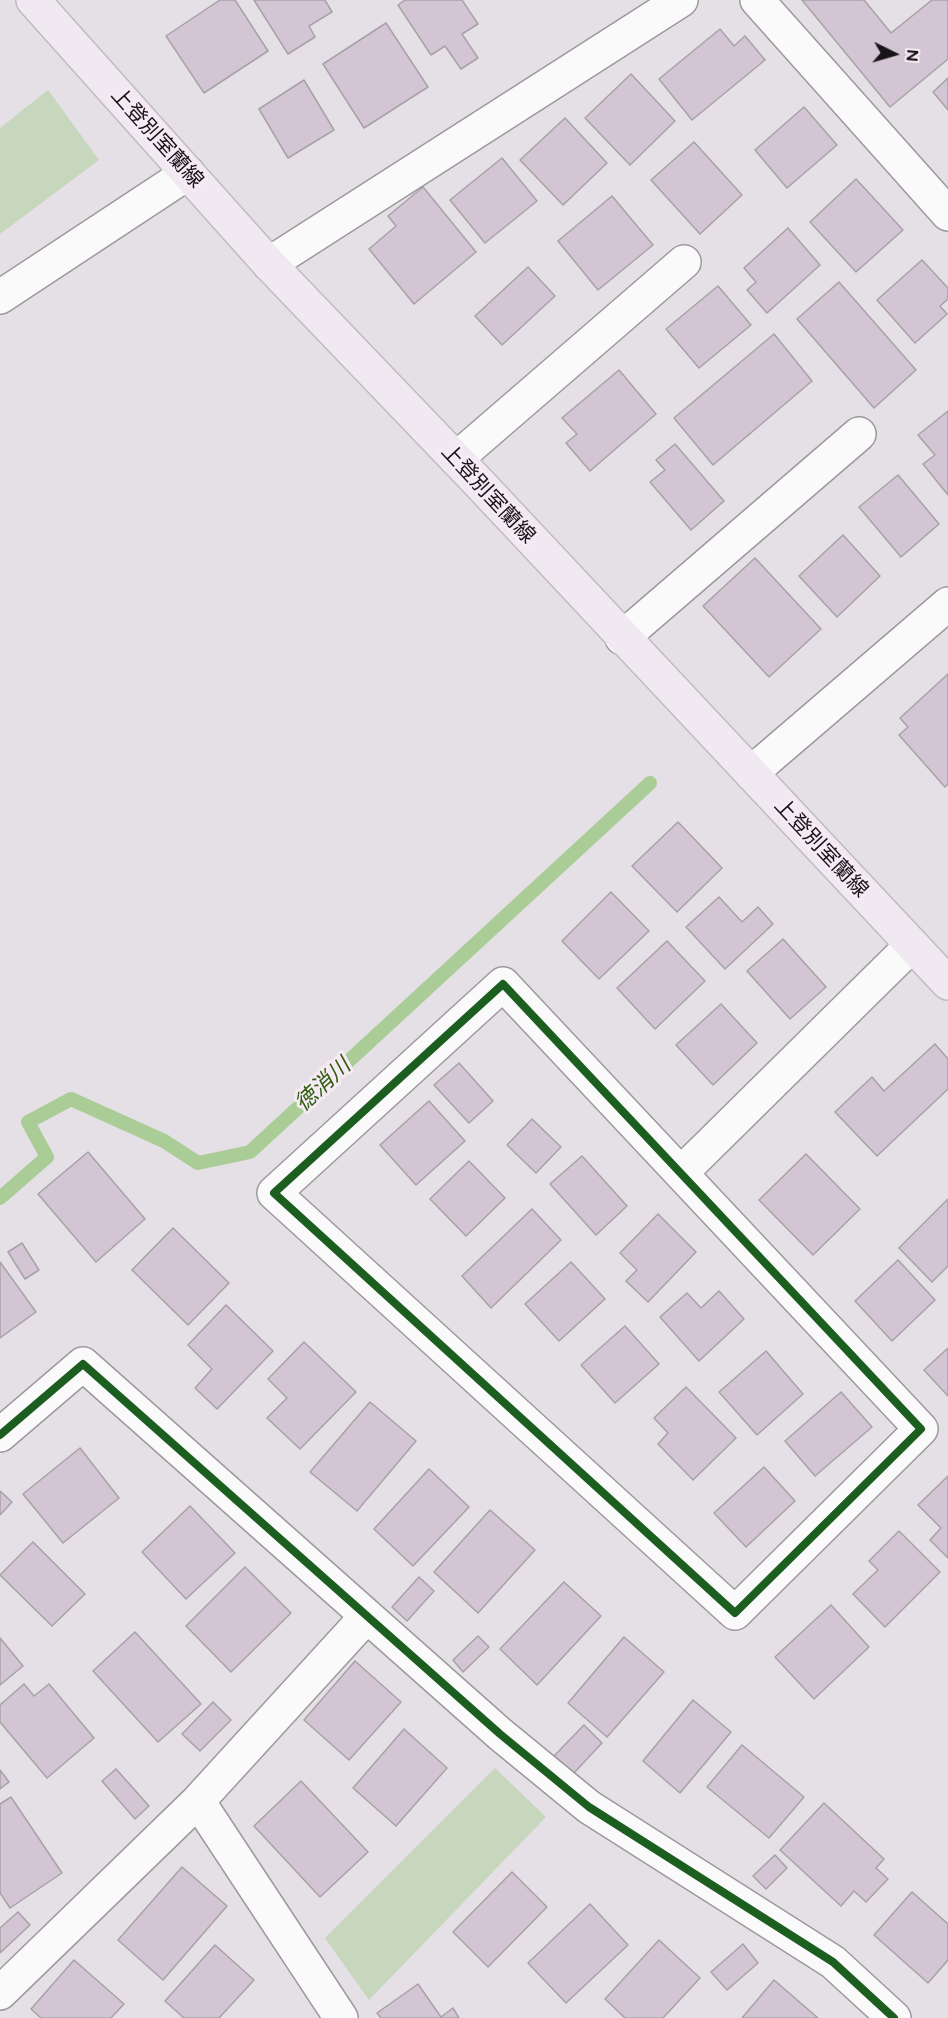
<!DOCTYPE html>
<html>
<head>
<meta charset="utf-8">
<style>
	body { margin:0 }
	#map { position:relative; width:948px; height:2018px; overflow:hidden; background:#e5e0e5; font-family:Figtree,sans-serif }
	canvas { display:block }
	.north { position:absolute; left:864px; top:24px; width:60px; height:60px; -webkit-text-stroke:4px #f6eaf5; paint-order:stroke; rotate:95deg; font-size:16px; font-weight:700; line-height:24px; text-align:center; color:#181418 }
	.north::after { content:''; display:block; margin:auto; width:21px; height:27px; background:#181418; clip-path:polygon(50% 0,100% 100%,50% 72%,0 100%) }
</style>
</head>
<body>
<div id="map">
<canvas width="948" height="2018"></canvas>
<div class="north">N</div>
</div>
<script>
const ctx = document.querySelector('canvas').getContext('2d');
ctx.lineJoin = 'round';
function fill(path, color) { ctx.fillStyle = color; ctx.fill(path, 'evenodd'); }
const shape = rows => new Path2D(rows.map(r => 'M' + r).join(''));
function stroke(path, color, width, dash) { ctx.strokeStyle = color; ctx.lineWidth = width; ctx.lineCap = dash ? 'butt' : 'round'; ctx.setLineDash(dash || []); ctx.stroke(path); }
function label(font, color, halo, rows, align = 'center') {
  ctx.font = font + ' Figtree,"Noto Sans JP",sans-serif'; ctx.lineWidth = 6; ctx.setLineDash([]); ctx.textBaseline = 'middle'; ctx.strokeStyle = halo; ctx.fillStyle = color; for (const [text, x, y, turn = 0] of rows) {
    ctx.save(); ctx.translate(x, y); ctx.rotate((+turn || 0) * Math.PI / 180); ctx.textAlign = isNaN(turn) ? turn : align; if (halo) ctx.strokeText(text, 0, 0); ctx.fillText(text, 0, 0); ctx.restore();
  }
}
const green = shape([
	[48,90,99,160,0,234,0,128],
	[495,1768,546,1817,369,2000,325,1938]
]);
const stream = shape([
	[0,1198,47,1157,28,1122,71,1099,164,1141,198,1163,250,1152,650,783]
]);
const building = shape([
	[220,0,235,0,268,51,204,93,166,36,220,0],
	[254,0,325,0,332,12,309,26,315,37,288,54,254,0],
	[405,0,462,0,478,24,462,34,478,58,461,69,445,46,431,55,398,5,405,0],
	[802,0,864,0,891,33,932,0,948,0,948,59,890,107,802,0],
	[386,23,428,87,364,128,323,64,386,23],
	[720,29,734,46,745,36,765,60,692,120,659,79,720,29],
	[631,74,675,121,630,165,585,118,631,74],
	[948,78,948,110,933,92,948,78],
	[304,80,334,130,288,158,259,109,304,80],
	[804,107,837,145,787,188,755,150,804,107],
	[565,118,607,163,563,205,520,160,565,118],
	[694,142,742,195,700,234,651,180,694,142],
	[502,158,537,201,485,243,450,200,502,158],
	[856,179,903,230,856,272,810,222,856,179],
	[423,187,476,252,414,304,369,249,396,226,388,216,423,187],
	[612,196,653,245,598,290,558,241,612,196],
	[788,228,820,265,767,313,747,290,756,282,744,268,788,228],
	[922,260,948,288,948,299,940,306,947,314,915,343,877,300,922,260],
	[528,267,555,296,502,345,475,316,528,267],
	[839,282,916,370,874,408,797,319,839,282],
	[718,286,751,325,699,368,666,329,718,286],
	[774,334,812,381,713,465,674,418,774,334],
	[619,370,656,414,590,471,566,443,577,434,562,418,619,370],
	[948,411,948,495,923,464,935,455,918,435,948,411],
	[675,444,724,501,691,530,650,482,665,470,656,460,675,444],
	[898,475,939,524,901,557,859,507,898,475],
	[843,535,880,576,837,617,799,576,843,535],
	[755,558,821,629,769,677,703,606,755,558],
	[948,674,948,784,945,787,899,735,908,727,900,718,948,674],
	[678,822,722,868,677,912,632,866,678,822],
	[611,892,649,931,599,979,562,941,611,892],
	[719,897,742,922,758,907,773,924,725,969,686,927,719,897],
	[783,939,826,987,790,1019,747,971,783,939],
	[667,941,705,981,655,1029,617,988,667,941],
	[721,1004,757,1043,713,1085,676,1045,721,1004],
	[935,1044,948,1059,948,1089,877,1156,835,1112,872,1077,884,1091,935,1044],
	[459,1063,493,1101,469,1123,434,1085,459,1063],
	[429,1101,465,1141,416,1185,380,1145,429,1101],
	[532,1119,561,1147,536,1173,507,1145,532,1119],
	[88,1152,145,1219,96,1262,38,1194,88,1152],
	[806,1154,860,1209,813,1255,759,1200,806,1154],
	[582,1156,627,1206,596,1235,550,1184,582,1156],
	[469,1161,505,1198,466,1236,430,1199,469,1161],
	[948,1199,948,1266,932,1282,899,1248,948,1199],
	[532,1209,561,1240,491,1308,462,1276,532,1209],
	[658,1214,696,1252,648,1302,626,1281,637,1270,620,1253,658,1214],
	[173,1228,229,1283,188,1325,132,1270,173,1228],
	[22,1243,39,1270,25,1279,8,1252,22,1243],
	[898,1260,935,1300,892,1341,855,1301,898,1260],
	[0,1262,36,1312,0,1338,0,1262],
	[571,1262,605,1299,559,1341,525,1304,571,1262],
	[719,1291,744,1319,699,1361,660,1317,687,1293,701,1308,719,1291],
	[226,1305,273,1351,217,1409,195,1388,212,1369,188,1345,226,1305],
	[625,1326,659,1364,615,1403,581,1365,625,1326],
	[304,1342,356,1392,300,1449,267,1418,287,1398,268,1379,304,1342],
	[948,1348,948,1396,924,1370,948,1348],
	[766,1351,803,1394,757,1435,719,1392,766,1351],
	[686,1387,736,1438,693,1480,658,1444,668,1433,654,1418,686,1387],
	[841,1392,872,1427,815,1476,785,1441,841,1392],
	[370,1402,416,1441,357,1511,310,1472,370,1402],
	[80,1448,119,1498,63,1543,23,1494,80,1448],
	[764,1467,795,1501,746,1547,714,1513,764,1467],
	[429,1469,469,1507,413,1566,374,1529,429,1469],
	[948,1476,948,1558,930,1540,941,1528,918,1505,948,1476],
	[0,1491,12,1502,0,1515,0,1491],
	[190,1506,235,1553,186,1599,142,1552,190,1506],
	[490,1510,535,1550,478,1613,434,1572,490,1510],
	[899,1531,940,1572,885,1627,853,1594,878,1570,869,1561,899,1531],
	[33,1542,85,1594,52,1626,0,1575,33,1542],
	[245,1567,291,1613,231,1672,186,1626,245,1567],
	[419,1577,434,1591,407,1621,392,1607,419,1577],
	[564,1582,601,1616,537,1685,500,1649,564,1582],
	[831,1605,869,1647,814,1699,775,1657,831,1605],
	[135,1632,201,1704,158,1742,93,1671,135,1632],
	[478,1636,489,1647,463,1672,453,1660,478,1636],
	[624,1637,664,1672,607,1737,568,1703,624,1637],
	[0,1638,23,1666,0,1685,0,1638],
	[355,1661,401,1702,349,1760,304,1720,355,1661],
	[24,1684,34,1696,49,1684,94,1738,47,1778,0,1722,0,1705,24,1684],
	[693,1700,731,1732,680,1793,643,1761,693,1700],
	[213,1702,231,1720,200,1751,182,1734,213,1702],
	[584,1725,602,1743,573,1774,554,1756,584,1725],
	[404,1729,447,1768,396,1826,353,1788,404,1729],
	[742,1745,804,1797,769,1838,707,1787,742,1745],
	[116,1769,149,1806,135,1819,102,1781,116,1769],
	[0,1770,9,1782,0,1789,0,1770],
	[301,1781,368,1852,320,1897,254,1826,301,1781],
	[11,1797,62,1873,10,1908,0,1893,0,1804,11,1797],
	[824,1803,884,1859,876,1868,888,1879,866,1902,854,1891,841,1906,780,1850,824,1803],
	[775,1855,787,1868,766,1889,753,1876,775,1855],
	[182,1867,227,1906,163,1980,118,1940,182,1867],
	[512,1872,547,1907,488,1967,453,1932,512,1872],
	[912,1892,948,1924,948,1960,928,1983,874,1935,912,1892],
	[590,1904,628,1945,566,2003,528,1963,590,1904],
	[18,1912,30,1925,0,1953,0,1928,18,1912],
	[659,1940,700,1978,663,2018,625,2018,605,1999,659,1940],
	[743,1944,758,1963,727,1990,711,1972,743,1944],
	[215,1945,254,1980,219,2018,184,2018,165,2001,215,1945],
	[74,1960,124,2004,111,2018,41,2018,31,2009,74,1960],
	[774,1980,818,2018,742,2018,774,1980],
	[418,1984,441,2017,453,2008,459,2018,381,2018,377,2013,418,1984]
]);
const minor = shape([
	[757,0,948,214],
	[269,264,681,0],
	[0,297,188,173],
	[456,459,684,262],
	[622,638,859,434],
	[751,773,948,604],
	[503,984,921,1429,735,1613,274,1193,503,984],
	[681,1173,912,945],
	[0,1435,83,1364,500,1734,589,1807,833,1962,894,2018],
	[198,1801,341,2018],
	[0,1993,198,1801,367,1616]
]);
const major = shape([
	[33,0,269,264,479,483,948,983]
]);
const cycleway = shape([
	[503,984,921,1429,735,1613,274,1193,503,984],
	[0,1435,83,1364,500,1734,589,1807,833,1962,894,2018]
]);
const streetNames = [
	["上登別室蘭線",157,138,48],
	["上登別室蘭線",488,494,47],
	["上登別室蘭線",821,848,47]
];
const waterNames = [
	["徳消川",323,1085,-43]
];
fill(green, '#c6d7bd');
stroke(stream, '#aacc97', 14);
fill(building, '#d4c5d4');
stroke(building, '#a7a2a7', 1.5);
stroke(minor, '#9d989d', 36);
stroke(major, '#bebcbe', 36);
stroke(minor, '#fbfafb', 33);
stroke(major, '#f1e9f1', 33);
stroke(cycleway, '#1b5e20', 8);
label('21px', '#181418', '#f6eaf5', streetNames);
label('italic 22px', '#30600f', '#f6eaf5', waterNames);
</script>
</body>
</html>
